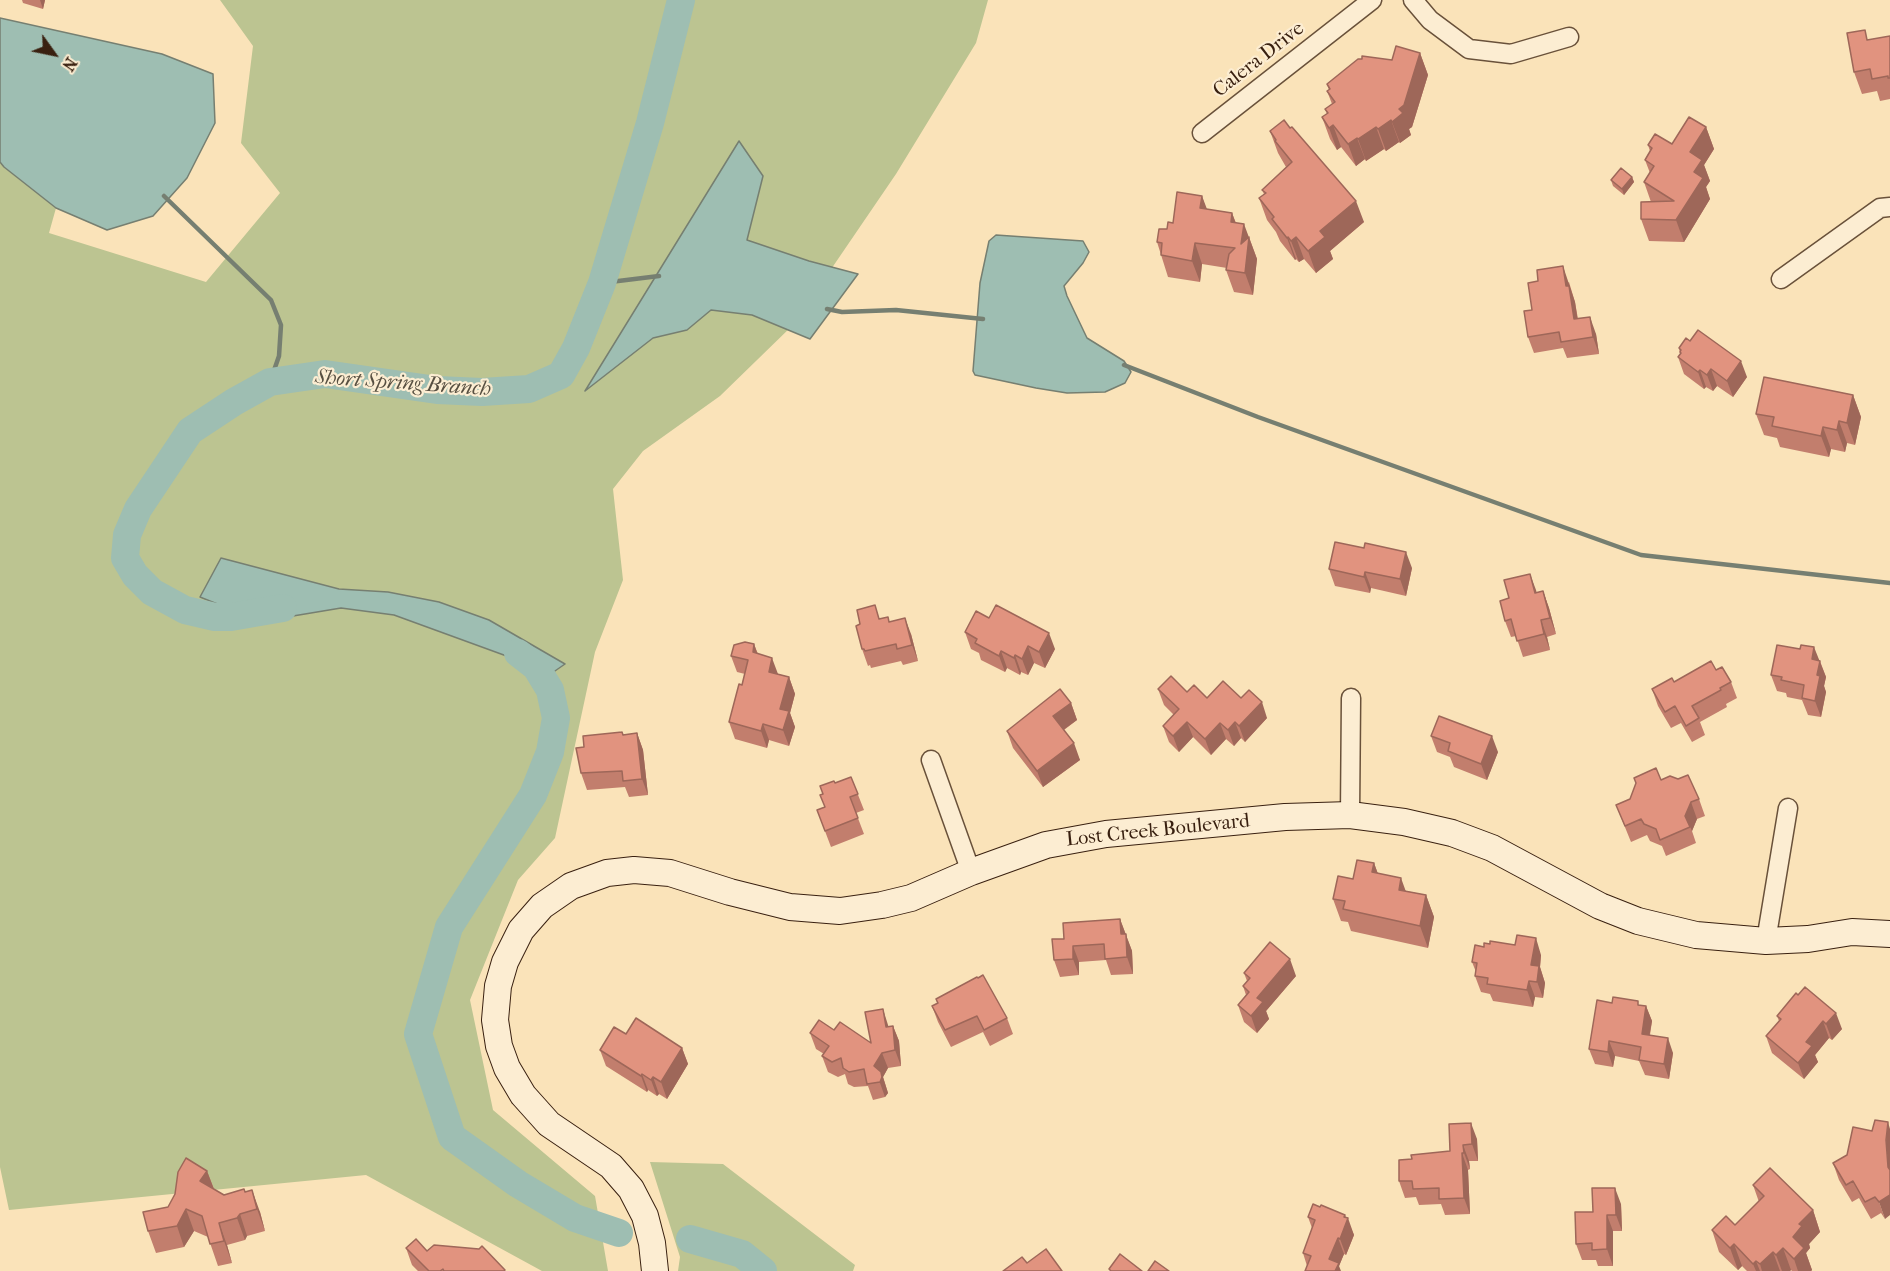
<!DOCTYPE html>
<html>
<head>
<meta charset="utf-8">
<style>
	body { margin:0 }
	#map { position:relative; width:1890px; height:1271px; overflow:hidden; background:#fae3b9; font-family:"IM FELL French Canon",serif }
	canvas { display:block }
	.north { position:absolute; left:24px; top:24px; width:60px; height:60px; -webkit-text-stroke:4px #fcedd2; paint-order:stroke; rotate:123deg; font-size:16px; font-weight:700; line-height:24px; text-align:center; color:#392010 }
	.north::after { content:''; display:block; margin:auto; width:21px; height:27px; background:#392010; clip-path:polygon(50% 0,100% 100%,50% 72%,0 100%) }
</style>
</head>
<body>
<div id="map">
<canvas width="1890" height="1271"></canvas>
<div class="north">N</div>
</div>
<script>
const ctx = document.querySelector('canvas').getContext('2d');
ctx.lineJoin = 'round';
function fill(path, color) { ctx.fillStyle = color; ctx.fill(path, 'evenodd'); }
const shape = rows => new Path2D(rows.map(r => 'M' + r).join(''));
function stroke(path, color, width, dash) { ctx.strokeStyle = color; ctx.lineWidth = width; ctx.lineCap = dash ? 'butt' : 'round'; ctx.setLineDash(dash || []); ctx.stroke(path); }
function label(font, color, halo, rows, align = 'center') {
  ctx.font = font + ' "IM FELL French Canon",serif'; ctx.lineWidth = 4.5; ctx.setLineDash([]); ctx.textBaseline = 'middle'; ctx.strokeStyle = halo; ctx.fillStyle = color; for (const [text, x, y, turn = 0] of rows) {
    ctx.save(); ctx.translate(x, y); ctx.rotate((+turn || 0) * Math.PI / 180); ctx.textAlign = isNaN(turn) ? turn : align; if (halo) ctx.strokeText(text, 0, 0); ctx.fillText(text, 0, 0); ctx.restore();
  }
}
const green = shape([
	[220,0,988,0,976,43,896,174,793,325,720,396,643,451,613,489,623,580,595,652,555,838,518,880,470,1000,493,1110,595,1196,608,1271,542,1271,366,1175,9,1210,0,1167,0,162,4,167,56,208,49,233,206,282,280,193,241,143,253,46],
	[650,1162,723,1164,855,1265,853,1271,678,1271,680,1257]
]);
const water = shape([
	[0,18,162,54,213,74,215,123,187,178,153,216,107,230,56,208,4,167,0,162,0,18],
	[739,141,763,176,747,240,809,261,858,274,810,339,752,315,711,310,687,330,653,338,585,391,739,141],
	[996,235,1083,241,1089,252,1083,263,1064,286,1067,296,1087,338,1124,361,1131,372,1125,383,1105,392,1067,393,1036,388,975,375,973,371,980,283,989,241,996,235],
	[221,558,339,589,388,592,439,602,489,620,565,664,542,680,512,658,394,615,341,608,293,616,242,614,200,597,221,558]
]);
const stream = shape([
	[164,196,271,300,281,325,279,356,270,382],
	[602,283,659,276],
	[827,309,842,312,896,310,983,319],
	[1124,365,1258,417,1641,555,1890,583]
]);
const river = shape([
	[283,608,231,617,215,617,185,610,152,592,135,575,125,558,127,535,138,509,190,431,234,402,270,382,325,374,437,390,482,392,529,389,561,375,576,348,602,283,650,123,681,0],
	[518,653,536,667,550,690,556,718,550,752,533,795,449,927,418,1034,452,1137,518,1184,575,1218,619,1233],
	[690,1239,742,1254,763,1271]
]);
const street = shape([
	[1413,0,1430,20,1469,49,1511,54,1569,37],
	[1202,133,1372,0],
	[1781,279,1880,208,1890,207],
	[931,760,971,872],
	[1350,815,1351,698],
	[1766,941,1788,808]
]);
const secondary = shape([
	[655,1271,652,1243,645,1216,631,1189,611,1166,549,1124,523,1095,507,1068,499,1046,495,1020,498,986,505,962,521,930,542,906,571,886,607,873,634,870,670,873,730,892,790,907,840,911,882,905,911,898,971,872,1046,845,1106,834,1285,817,1350,815,1404,822,1452,833,1492,848,1600,906,1638,921,1696,935,1766,941,1808,939,1852,932,1890,934]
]);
const wall = shape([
	[22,0,45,0,43,9,23,3],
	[1890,36,1890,99,1880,101,1877,91,1862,94,1854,72],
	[1420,53,1428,75,1412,127,1409,129,1411,135,1400,143,1399,142,1386,151,1384,149,1366,161,1365,159,1356,166,1341,147,1337,150,1330,139,1322,117,1327,114,1325,109,1332,104,1327,91,1329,90,1327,84,1392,60],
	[1706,127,1714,149,1704,165,1710,181,1706,187,1710,199,1684,242,1649,241,1641,219,1651,202,1644,182,1650,173,1645,160,1650,151,1648,145,1672,144],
	[1270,131,1364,222,1330,251,1333,259,1316,273,1304,259,1299,262,1296,259,1295,260,1280,241,1276,232,1267,220,1259,198,1264,194,1262,190,1286,167,1278,153],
	[1632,177,1634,182,1624,195,1613,186,1611,180],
	[1202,196,1206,209,1232,213,1236,223,1249,238,1249,237,1257,259,1253,295,1234,292,1226,270,1227,268,1202,264,1200,282,1168,277,1157,242,1167,229],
	[1569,282,1575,302,1578,319,1596,334,1599,354,1567,358,1563,348,1534,353,1528,337,1532,310],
	[1679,348,1747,377,1733,397,1717,386,1713,391,1706,387,1704,389,1684,374,1678,357,1680,354],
	[1853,395,1861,417,1855,445,1847,443,1845,452,1831,449,1829,457,1780,447,1777,438,1764,435,1756,414],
	[1412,568,1406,596,1371,588,1370,593,1335,586,1329,569],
	[1543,591,1549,608,1556,634,1547,637,1550,650,1523,657,1516,636,1511,637,1505,621,1536,593],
	[880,619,889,622,911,634,918,661,903,665,901,661,871,668,870,665,868,666,862,649],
	[965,632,1055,649,1045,668,1034,663,1028,675,1021,672,1020,675,1007,668,1005,672,981,660,979,653,971,649],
	[754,644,758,654,778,674,789,677,795,694,790,713,795,727,789,746,769,740,767,748,735,739,729,722,745,674,737,672,731,656],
	[1820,661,1826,677,1824,686,1826,692,1821,717,1808,715,1802,700,1787,697,1786,693,1777,691,1771,675],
	[1716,670,1731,682,1737,698,1726,704,1727,707,1700,722,1705,735,1692,742,1681,723,1671,728,1658,706,1652,689,1674,682],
	[1158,689,1187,692,1207,698,1241,698,1267,718,1245,742,1241,738,1234,746,1226,739,1211,755,1193,737,1179,752,1169,742,1163,726,1174,715,1164,705],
	[1071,703,1077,720,1064,730,1080,760,1043,787,1013,748,1007,731],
	[622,732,623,735,637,733,643,750,648,795,629,797,625,787,587,790,581,773,584,747],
	[1431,736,1498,752,1487,780,1454,767,1450,757,1437,752],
	[851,777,864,810,856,813,864,834,831,847,817,810,825,807,823,794,835,783],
	[1661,780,1699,799,1705,816,1697,819,1692,831,1696,843,1666,856,1662,846,1650,841,1647,835,1631,842,1616,805,1630,799],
	[1374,863,1378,874,1406,891,1426,895,1434,917,1428,948,1351,931,1348,922,1341,921,1333,899,1353,879],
	[1120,919,1132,951,1133,974,1111,975,1106,960,1079,962,1079,975,1060,977,1054,960,1064,939],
	[1541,955,1540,967,1545,983,1543,998,1535,997,1533,1007,1493,1001,1490,994,1481,992,1475,976,1476,972,1472,962],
	[1244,973,1296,976,1266,1011,1269,1019,1257,1033,1244,1022,1238,1005,1246,995,1243,986,1247,981],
	[1796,993,1842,1029,1832,1040,1829,1038,1815,1055,1818,1062,1804,1079,1772,1053,1766,1036,1779,1021,1777,1016],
	[936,999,1007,1018,1013,1034,990,1046,983,1032,951,1047,938,1022,932,1006,937,1003],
	[1612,1003,1646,1006,1652,1021,1650,1035,1673,1053,1669,1079,1645,1075,1639,1061,1615,1056,1613,1067,1595,1064,1589,1049],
	[889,1026,893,1026,899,1041,901,1066,888,1068,883,1077,888,1093,885,1097,873,1100,868,1086,854,1087,848,1084,845,1074,838,1077,828,1072,822,1056,824,1054,816,1049,810,1033,834,1030,871,1043],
	[626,1034,682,1048,688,1064,667,1099,659,1094,657,1096,648,1090,647,1092,606,1066,600,1050],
	[1449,1124,1477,1139,1478,1161,1469,1161,1470,1169,1468,1170,1470,1214,1445,1215,1441,1204,1419,1205,1416,1197,1405,1198,1399,1181,1412,1159,1450,1151],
	[1853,1127,1885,1219,1881,1213,1871,1219,1859,1198,1852,1202,1839,1180,1833,1163,1847,1155],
	[207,1171,214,1189,224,1195,245,1192,260,1212,265,1231,247,1236,245,1240,227,1245,232,1263,218,1266,208,1237,194,1231,184,1247,156,1253,148,1231,168,1207],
	[1753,1185,1813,1210,1820,1232,1809,1244,1810,1248,1806,1253,1812,1270,1811,1271,1792,1271,1791,1270,1790,1271,1747,1271,1742,1266,1738,1270,1719,1252,1712,1230,1735,1225,1759,1202],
	[1621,1204,1622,1231,1613,1231,1613,1266,1598,1266,1596,1260,1582,1260,1576,1244,1593,1212],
	[1308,1217,1346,1217,1354,1235,1346,1255,1344,1254,1339,1266,1307,1266,1303,1253,1312,1228],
	[406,1248,427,1251,505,1271,418,1271,412,1265]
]);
const shadedWall = shape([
	[40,0,45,0,43,9],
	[1420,53,1428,75,1412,127,1409,129,1411,135,1400,143,1392,122,1399,109],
	[1391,120,1399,142,1386,151,1378,129],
	[1333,125,1341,147,1337,150,1329,128],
	[1376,127,1384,149,1366,161,1358,139],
	[1706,127,1714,149,1704,165,1710,181,1706,187,1710,199,1684,242,1676,220,1694,172,1690,152],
	[1357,138,1365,159,1356,166,1348,144],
	[1632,177,1634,182,1624,195,1622,189],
	[1202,196,1210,217,1200,208],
	[1356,201,1364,222,1330,251,1333,259,1316,273,1308,251,1320,231],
	[1232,213,1240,235,1231,222],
	[1244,224,1257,259,1253,295,1245,273,1241,244],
	[1288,237,1296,259,1295,260,1287,238],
	[1296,237,1304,259,1299,262,1291,241],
	[1195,243,1202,264,1200,282,1192,261],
	[1563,266,1575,302,1580,336,1574,319,1566,286],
	[1590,317,1596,334,1599,354,1593,337],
	[1741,361,1747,377,1733,397,1727,381],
	[1711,369,1717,386,1713,391,1707,375],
	[1700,370,1706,387,1704,389,1698,372],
	[1853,395,1861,417,1855,445,1847,423],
	[1839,421,1847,443,1845,452,1837,430],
	[1823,427,1831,449,1829,457,1821,436],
	[1406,552,1412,568,1406,596,1400,579],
	[1365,572,1371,588,1370,593,1364,577],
	[1530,574,1536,590,1541,610,1535,593],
	[1543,591,1549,608,1556,634,1550,618],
	[905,618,911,634,918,661,912,645],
	[1541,620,1547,637,1550,650,1544,634],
	[1049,633,1055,649,1045,668,1039,652],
	[754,644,760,661,753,652],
	[1028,646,1034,663,1028,675,1022,659],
	[1814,647,1826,677,1824,686,1826,692,1821,717,1815,701,1812,659],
	[1001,651,1007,668,1005,672,999,656],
	[1015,655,1021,672,1020,675,1014,658],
	[772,658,778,674,769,672],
	[789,677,795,694,790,713,795,727,789,746,783,730,780,709],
	[1262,702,1267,718,1245,742,1239,726],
	[1071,703,1077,720,1059,733,1053,716],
	[1187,722,1193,737,1179,752,1173,736],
	[1235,722,1241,738,1234,746,1228,730],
	[1220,723,1226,739,1211,755,1205,739],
	[763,724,769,740,767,748,761,731],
	[637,733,643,750,648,795,642,779],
	[1492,736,1498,752,1487,780,1481,764],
	[1074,743,1080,760,1043,787,1037,771],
	[1691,802,1697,819,1692,831,1685,816],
	[1374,863,1382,885,1372,872],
	[1401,878,1409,900,1399,890],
	[1426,895,1434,917,1428,948,1420,926],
	[1120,919,1132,951,1133,974,1127,957,1121,934],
	[1536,938,1541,955,1540,967,1545,983,1543,998,1531,965],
	[1073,946,1079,962,1079,975,1073,959],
	[1290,959,1296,976,1266,1011,1269,1019,1257,1033,1251,1016,1257,998],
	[1529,981,1535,997,1533,1007,1527,990],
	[1646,1006,1652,1021,1647,1049,1642,1034],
	[883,1009,888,1025,891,1043,886,1027],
	[1836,1013,1842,1029,1832,1040,1826,1024],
	[1823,1021,1829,1038,1815,1055,1818,1062,1804,1079,1798,1063,1806,1042],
	[893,1026,899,1041,901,1066,895,1050],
	[1668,1038,1673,1053,1669,1079,1664,1064],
	[1609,1041,1615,1056,1613,1067,1608,1052],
	[682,1048,688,1064,667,1099,661,1082],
	[882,1053,888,1068,883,1077,888,1093,885,1097,874,1066],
	[642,1074,648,1090,647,1092,641,1076],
	[653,1077,659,1094,657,1096,651,1080],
	[1888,1122,1890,1129,1890,1172,1888,1167,1886,1140],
	[1471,1123,1477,1139,1478,1161,1472,1144],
	[1463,1145,1469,1161,1470,1169,1464,1153],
	[1462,1153,1468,1170,1470,1214,1464,1198],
	[207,1171,215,1192,200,1181],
	[1615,1188,1621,1204,1622,1231,1616,1215],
	[252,1190,260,1212,265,1231,257,1209],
	[1890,1195,1890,1215,1885,1219,1879,1202],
	[186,1209,194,1231,184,1247,177,1226],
	[1813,1210,1820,1232,1809,1244,1810,1248,1806,1253,1812,1270,1811,1271,1798,1271,1794,1259,1793,1237,1799,1224],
	[240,1214,247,1236,245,1240,237,1218],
	[1345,1215,1347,1220,1348,1218,1354,1235,1346,1255,1340,1239],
	[1607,1215,1613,1231,1613,1266,1607,1249],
	[219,1223,227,1245,232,1263,224,1241],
	[1338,1238,1344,1254,1339,1266,1341,1271,1333,1271,1329,1259],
	[1734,1244,1742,1266,1738,1270,1730,1248],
	[1783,1248,1791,1270,1790,1271,1782,1271,1776,1255],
	[1773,1252,1780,1271,1762,1271,1760,1264],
	[1756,1261,1760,1271,1756,1271,1753,1264]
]);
const building = shape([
	[1865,30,1867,40,1890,36,1890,78,1888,78,1888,76,1872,79,1870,69,1854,72,1847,33,1865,30],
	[1396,46,1420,53,1404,105,1399,109,1403,113,1392,122,1391,120,1378,129,1376,127,1358,139,1357,138,1348,144,1333,125,1329,128,1322,117,1328,113,1325,109,1335,102,1327,91,1330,89,1327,84,1358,59,1362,59,1362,56,1392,60,1396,46],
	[1689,117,1706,127,1690,152,1702,160,1694,172,1703,178,1676,220,1641,219,1641,202,1674,201,1644,182,1654,166,1645,160,1652,148,1648,145,1655,134,1672,144,1689,117],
	[1284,120,1290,128,1292,127,1356,201,1320,231,1325,237,1308,251,1296,237,1291,241,1288,237,1287,238,1272,219,1274,217,1259,198,1266,193,1262,190,1292,162,1275,141,1276,140,1270,131,1284,120],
	[1621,168,1632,177,1622,189,1611,180,1621,168],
	[1177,192,1202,196,1200,208,1232,213,1231,222,1244,224,1241,244,1249,237,1245,273,1226,270,1229,254,1235,248,1195,243,1192,261,1161,255,1162,243,1157,242,1159,229,1167,229,1168,222,1173,223,1177,192],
	[1563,266,1566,286,1569,286,1574,319,1590,317,1593,337,1561,342,1559,332,1528,337,1524,311,1532,310,1528,283,1538,281,1537,270,1563,266],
	[1698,330,1741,361,1727,381,1711,369,1707,375,1700,370,1698,372,1678,357,1681,353,1680,352,1681,350,1679,348,1686,338,1690,341,1698,330],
	[1764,377,1853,395,1847,423,1839,421,1837,430,1823,427,1821,436,1772,426,1774,417,1756,414,1764,377],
	[1335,542,1364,548,1365,543,1406,552,1400,579,1365,572,1364,577,1329,569,1335,542],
	[1530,574,1535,593,1543,591,1550,618,1541,620,1544,634,1517,641,1511,619,1505,621,1500,601,1509,598,1504,580,1530,574],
	[875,605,879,619,888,617,889,622,905,618,912,645,897,649,896,644,865,651,864,649,862,649,856,626,860,624,857,610,875,605],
	[996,605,1049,633,1039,652,1028,646,1022,659,1015,655,1014,658,1001,651,999,656,975,643,977,639,965,632,976,611,989,618,996,605],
	[745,642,754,644,753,652,772,658,769,672,789,677,780,709,789,711,783,730,763,724,761,731,729,722,739,684,742,685,748,660,731,656,734,645,745,642],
	[1777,645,1800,649,1801,645,1814,647,1812,659,1820,661,1817,675,1820,676,1815,701,1802,698,1804,685,1781,680,1782,677,1771,675,1777,645],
	[1711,661,1716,670,1722,667,1731,682,1720,688,1721,690,1692,706,1699,718,1686,726,1675,706,1665,712,1652,689,1672,678,1674,682,1711,661],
	[1171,676,1187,692,1194,685,1207,698,1223,681,1241,698,1249,690,1262,702,1239,726,1235,722,1228,730,1220,723,1205,739,1187,722,1173,736,1163,726,1179,709,1158,689,1171,676],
	[1060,689,1071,703,1053,716,1074,743,1037,771,1007,731,1060,689],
	[1439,716,1492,736,1481,764,1448,751,1450,743,1431,736,1439,716],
	[622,732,623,735,637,733,642,779,623,781,622,771,581,773,576,748,584,747,583,736,622,732],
	[1656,768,1661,780,1670,776,1678,779,1688,775,1699,799,1691,802,1685,816,1690,827,1660,840,1656,829,1644,824,1641,819,1625,826,1616,805,1630,799,1636,783,1634,778,1656,768],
	[851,777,858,794,850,797,858,818,825,831,817,810,825,807,820,795,823,794,820,786,834,781,835,783,851,777],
	[1357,860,1374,863,1372,872,1401,878,1399,890,1426,895,1420,926,1343,909,1345,901,1333,899,1338,876,1353,879,1357,860],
	[1120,919,1121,934,1126,934,1127,957,1105,959,1104,944,1073,946,1073,959,1054,960,1052,939,1064,939,1063,923,1120,919],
	[1517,935,1536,938,1531,965,1539,966,1537,982,1529,981,1527,990,1487,984,1488,978,1475,976,1477,963,1472,962,1475,945,1484,947,1484,943,1490,944,1490,941,1515,945,1517,935],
	[1270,942,1290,959,1257,998,1263,1002,1251,1016,1238,1005,1249,992,1243,986,1250,978,1244,973,1270,942],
	[983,975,1007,1018,984,1030,977,1016,945,1030,932,1006,938,1003,936,999,977,977,978,978,983,975],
	[1805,987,1836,1013,1826,1024,1823,1021,1806,1042,1812,1046,1798,1063,1766,1036,1781,1019,1777,1016,1796,993,1798,995,1805,987],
	[1613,997,1638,1001,1638,1005,1646,1006,1642,1034,1668,1038,1664,1064,1639,1060,1641,1047,1609,1041,1608,1052,1589,1049,1597,1000,1612,1003,1613,997],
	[883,1009,886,1027,893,1026,895,1050,882,1053,874,1066,881,1072,882,1077,880,1082,867,1084,864,1069,849,1072,843,1068,841,1058,832,1062,822,1056,829,1046,810,1033,819,1020,834,1030,840,1022,871,1043,865,1012,883,1009],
	[636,1018,682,1048,661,1082,653,1077,651,1080,642,1074,641,1076,600,1050,614,1027,626,1034,636,1018],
	[1875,1120,1888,1122,1886,1140,1888,1167,1890,1170,1890,1195,1879,1202,1875,1197,1865,1202,1853,1181,1846,1185,1833,1163,1847,1155,1853,1127,1872,1131,1875,1120],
	[1471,1123,1472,1144,1463,1145,1464,1153,1462,1153,1464,1198,1439,1199,1439,1188,1413,1189,1412,1181,1399,1181,1399,1160,1412,1159,1411,1155,1450,1151,1449,1124,1471,1123],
	[186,1158,207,1171,200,1181,224,1195,244,1189,245,1192,252,1190,257,1209,240,1214,237,1218,219,1223,224,1241,210,1244,202,1216,186,1209,177,1226,148,1231,143,1212,168,1207,175,1194,178,1172,186,1158],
	[1770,1168,1813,1210,1799,1224,1802,1226,1793,1237,1804,1248,1794,1259,1783,1248,1776,1255,1773,1252,1760,1264,1756,1261,1753,1264,1734,1244,1730,1248,1712,1230,1726,1216,1735,1225,1764,1196,1753,1185,1770,1168],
	[1592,1188,1615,1188,1616,1215,1607,1215,1607,1249,1592,1250,1592,1243,1576,1244,1575,1212,1593,1212,1592,1188],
	[1313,1204,1320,1207,1321,1205,1345,1215,1344,1217,1348,1218,1340,1239,1338,1238,1329,1259,1339,1263,1335,1271,1305,1271,1311,1256,1303,1253,1315,1220,1308,1217,1313,1204],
	[416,1239,427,1251,434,1245,479,1249,482,1246,505,1270,504,1271,444,1271,443,1269,440,1271,429,1271,406,1248,416,1239],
	[1046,1249,1062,1271,1003,1271,1022,1257,1027,1263,1046,1249],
	[1120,1254,1142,1271,1111,1271,1109,1269,1120,1254],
	[1155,1261,1169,1271,1148,1271,1155,1261]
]);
const streetNames = [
	["Calera Drive",1259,60,-38],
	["Lost Creek Boulevard",1158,831,-6]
];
const waterNames = [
	["Short Spring Branch",403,384,4]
];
fill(green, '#bcc491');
fill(water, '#9ebeb2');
stroke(water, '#767f71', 1.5);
stroke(stream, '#767f71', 4.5);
stroke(river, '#9ebeb2', 28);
stroke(street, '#69513a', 21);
stroke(secondary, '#392010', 28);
stroke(street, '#fcedd2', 18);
stroke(secondary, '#fcedd2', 26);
fill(wall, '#c27e6d');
fill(shadedWall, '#9e6759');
fill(building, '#e1937f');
stroke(building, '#9e6759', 1.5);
label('20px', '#392010', '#fcedd2', streetNames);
label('italic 21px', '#574f41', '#fcedd2', waterNames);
</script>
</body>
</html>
